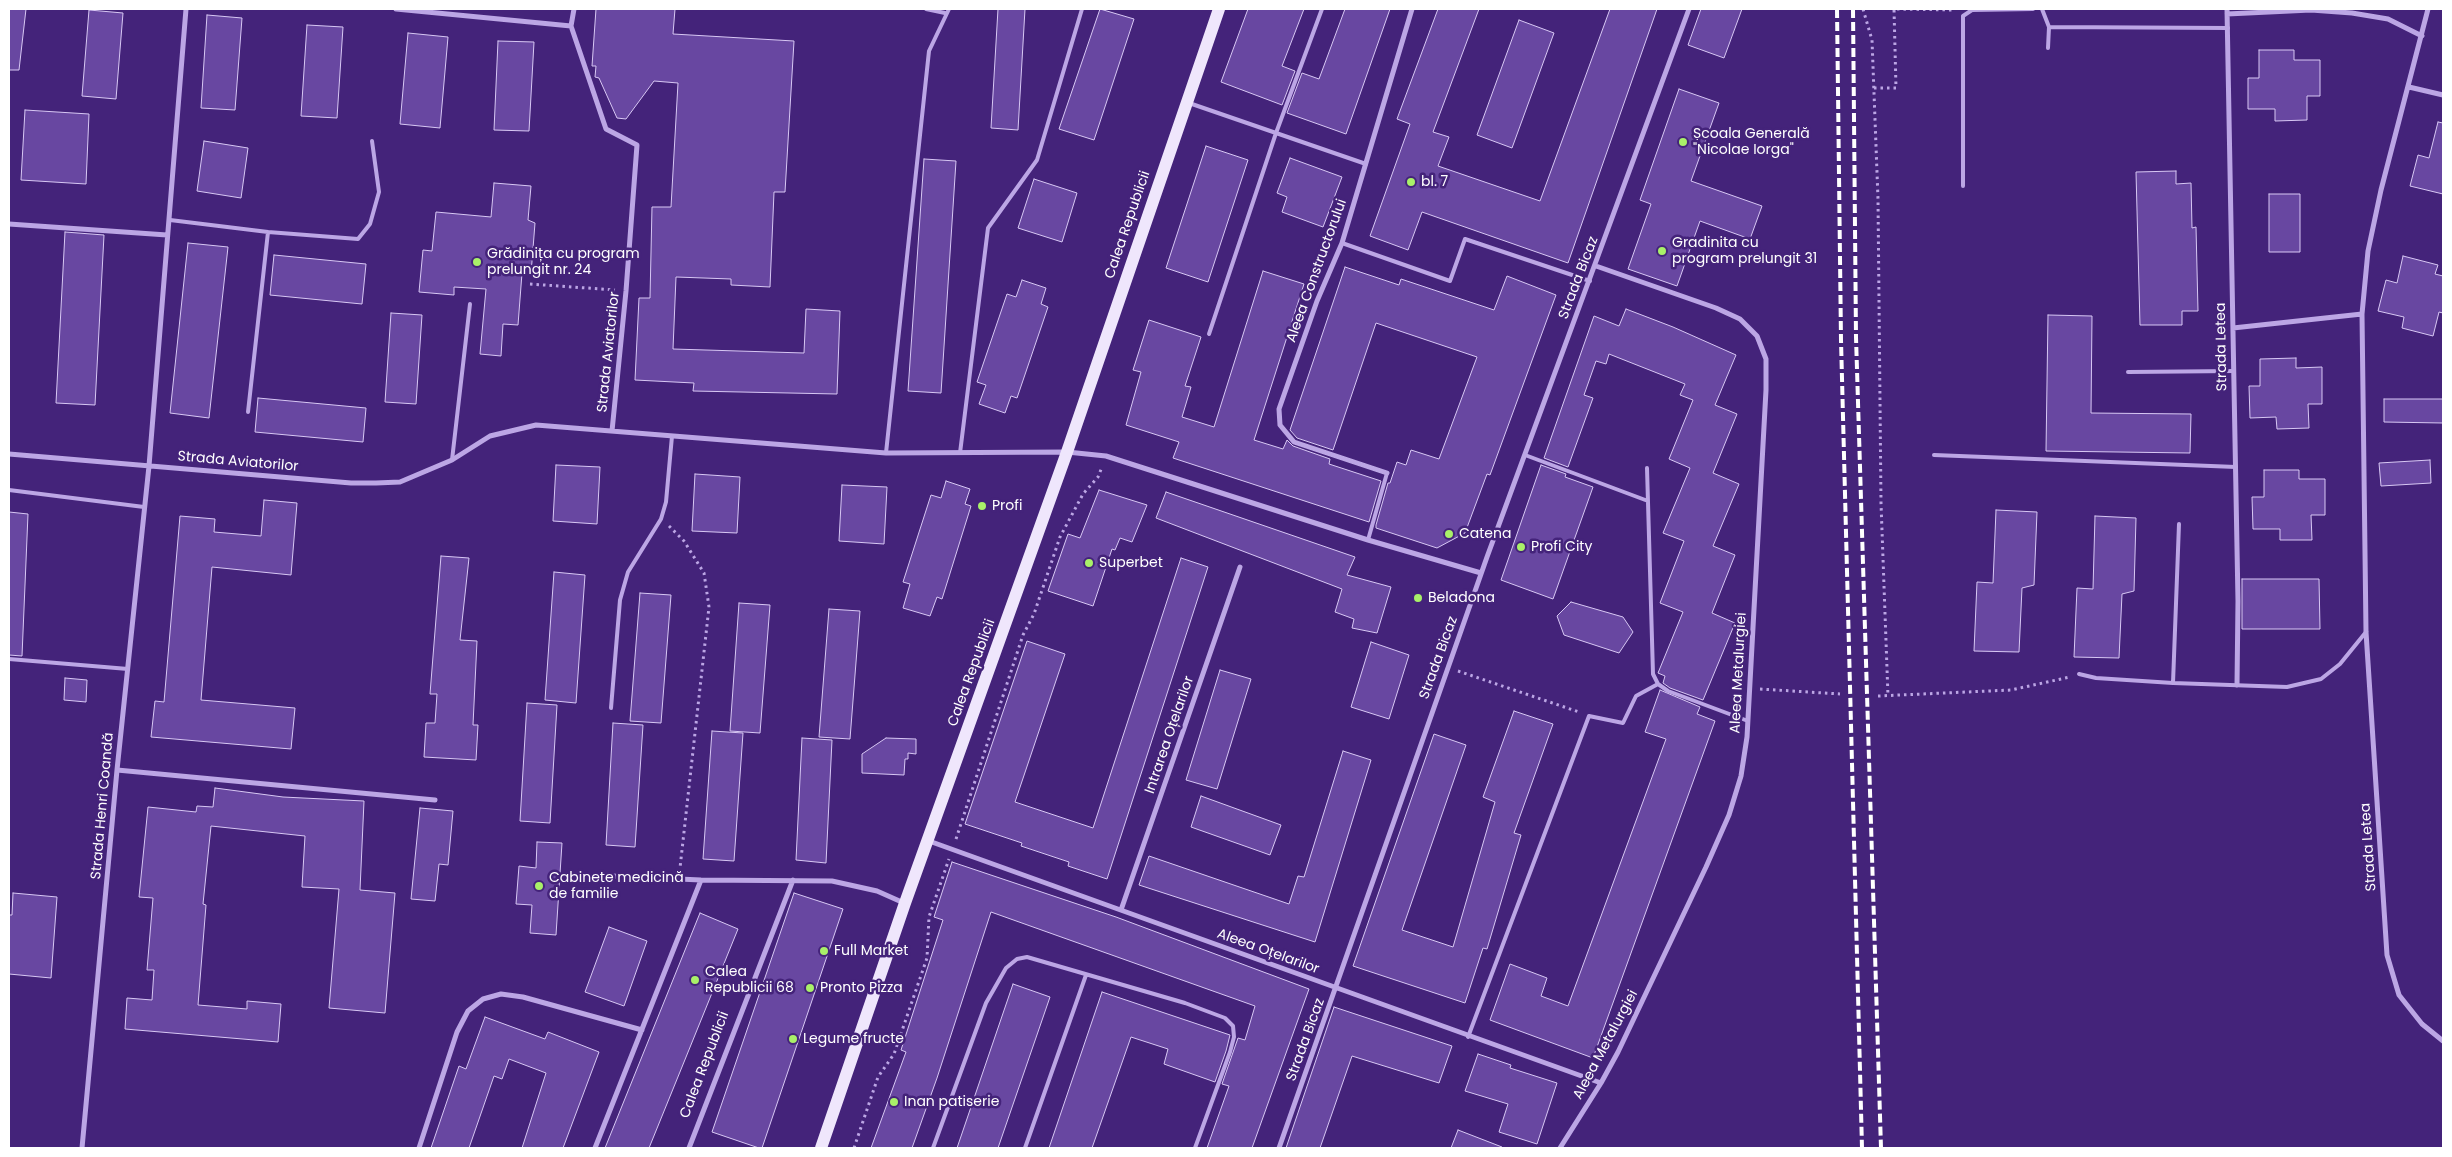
<!DOCTYPE html>
<html>
<head>
<meta charset="utf-8">
<style>
	body { margin:0 }
	#map { position:relative; width:2452px; height:1157px; overflow:hidden; background:#44237a; font-family:Poppins,sans-serif }
	canvas { display:block }
	.frame { position:absolute; inset:0; border:10px solid #fff; pointer-events:none }
</style>
</head>
<body>
<div id="map">
<canvas width="2452" height="1157"></canvas>
<div class="frame"></div>
</div>
<script>
const ctx = document.querySelector('canvas').getContext('2d');
ctx.lineJoin = 'round';
function fill(path, color) { ctx.fillStyle = color; ctx.fill(path, 'evenodd'); }
const shape = rows => new Path2D(rows.map(r => 'M' + r).join(''));
function stroke(path, color, width, dash) { ctx.strokeStyle = color; ctx.lineWidth = width; ctx.lineCap = dash ? 'butt' : 'round'; ctx.setLineDash(dash || []); ctx.stroke(path); }
function label(font, color, halo, rows, align = 'center') {
  ctx.font = font + ' Poppins,sans-serif'; ctx.lineWidth = 5; ctx.setLineDash([]); ctx.textBaseline = 'middle'; ctx.strokeStyle = halo; ctx.fillStyle = color; for (const [text, x, y, turn = 0] of rows) {
    ctx.save(); ctx.translate(x, y); ctx.rotate((+turn || 0) * Math.PI / 180); ctx.textAlign = isNaN(turn) ? turn : align; if (halo) ctx.strokeText(text, 0, 0); ctx.fillText(text, 0, 0); ctx.restore();
  }
}
const building = shape([
	[9,9,26,9,19,70,9,70,9,9],
	[596,9,675,9,673,34,794,41,785,192,774,192,770,287,731,285,731,279,676,277,673,349,804,353,806,309,840,311,837,394,693,391,694,383,635,380,639,298,650,298,652,207,671,207,678,83,654,81,626,119,617,118,599,78,595,77,596,66,592,66,596,9],
	[998,9,1025,9,1018,130,991,128,998,9],
	[1100,9,1134,19,1094,140,1059,129,1100,9],
	[1248,9,1304,9,1282,66,1295,71,1282,105,1221,82,1248,9],
	[1345,9,1390,9,1346,134,1287,113,1302,73,1319,79,1345,9],
	[1438,9,1479,9,1433,132,1449,137,1438,166,1540,201,1610,9,1657,9,1568,263,1422,212,1408,250,1370,236,1410,124,1397,119,1438,9],
	[1701,9,1742,9,1724,58,1688,45,1701,9],
	[89,10,123,13,116,99,82,96,89,10],
	[207,15,242,18,235,110,201,108,207,15],
	[1519,20,1554,33,1512,148,1477,135,1519,20],
	[307,25,343,27,337,118,301,116,307,25],
	[408,33,448,37,440,128,400,124,408,33],
	[498,41,534,42,529,131,494,130,498,41],
	[2259,50,2294,50,2294,60,2320,60,2320,96,2307,96,2307,120,2275,121,2275,109,2248,109,2248,78,2259,78,2259,50],
	[1679,89,1719,103,1691,181,1762,206,1750,239,1700,221,1677,286,1628,269,1651,204,1640,200,1679,89],
	[25,110,89,114,86,184,21,180,25,110],
	[2438,122,2443,123,2443,194,2410,186,2418,155,2429,158,2438,122],
	[204,141,248,148,241,198,197,191,204,141],
	[1206,146,1248,160,1208,282,1166,268,1206,146],
	[1290,158,1342,177,1323,227,1282,212,1287,197,1277,193,1290,158],
	[924,159,956,161,941,393,908,391,924,159],
	[2176,171,2176,184,2191,183,2192,228,2196,227,2198,311,2182,311,2182,325,2140,325,2136,172,2176,171],
	[1034,179,1077,193,1062,242,1018,228,1034,179],
	[494,183,531,186,528,220,535,223,531,274,522,273,518,325,503,324,501,356,480,354,486,289,454,287,454,295,419,292,423,250,432,251,436,212,491,217,494,183],
	[2269,194,2300,194,2300,252,2269,252,2269,194],
	[65,232,104,235,95,405,56,403,65,232],
	[188,243,228,247,209,418,170,413,188,243],
	[274,255,366,264,362,304,270,295,274,255],
	[2403,256,2438,265,2435,274,2443,276,2443,313,2439,312,2433,336,2402,328,2404,317,2378,311,2386,280,2397,283,2403,256],
	[1345,267,1399,285,1401,279,1494,310,1507,276,1556,295,1490,475,1487,474,1465,533,1437,548,1376,528,1376,525,1388,483,1390,483,1397,462,1406,465,1411,450,1439,459,1477,357,1376,323,1333,450,1297,438,1290,430,1345,267],
	[1263,271,1304,284,1254,440,1283,449,1287,440,1293,446,1330,459,1329,464,1381,481,1369,522,1173,458,1179,442,1126,425,1141,372,1133,370,1149,320,1201,337,1185,386,1191,387,1182,417,1214,427,1263,271],
	[1022,280,1046,288,1041,304,1048,307,1017,398,1011,396,1005,413,979,404,986,385,977,382,1007,294,1016,297,1022,280],
	[1626,309,1673,327,1736,355,1715,405,1737,414,1713,473,1739,484,1713,546,1735,555,1712,613,1735,623,1703,700,1670,688,1663,683,1665,676,1658,673,1683,612,1660,603,1684,541,1663,533,1690,468,1669,459,1693,400,1680,395,1685,384,1609,354,1606,364,1596,361,1584,395,1593,398,1568,467,1544,458,1594,316,1619,326,1626,309],
	[391,313,422,315,416,404,385,402,391,313],
	[2048,315,2092,316,2091,413,2191,414,2190,453,2046,451,2048,315],
	[2296,358,2296,368,2322,367,2322,404,2308,404,2309,428,2277,429,2276,417,2250,418,2249,386,2260,386,2260,359,2296,358],
	[258,398,366,408,363,442,255,432,258,398],
	[2384,399,2443,399,2443,423,2384,422,2384,399],
	[2430,460,2431,483,2381,486,2379,463,2430,460],
	[556,465,600,467,597,524,553,521,556,465],
	[1541,465,1566,474,1565,477,1593,487,1553,599,1501,580,1541,465],
	[2264,470,2299,470,2299,479,2325,479,2325,515,2311,515,2312,540,2280,540,2280,529,2253,529,2252,497,2264,497,2264,470],
	[695,474,740,477,737,533,692,531,695,474],
	[946,481,970,489,965,504,971,506,942,599,937,597,930,616,903,608,910,584,903,582,931,495,941,498,946,481],
	[842,485,887,487,884,544,839,541,842,485],
	[1099,490,1147,505,1132,542,1120,538,1115,550,1112,549,1093,606,1048,591,1068,534,1080,538,1099,490],
	[1166,492,1355,557,1347,575,1391,587,1377,633,1352,628,1354,619,1335,612,1342,589,1156,518,1166,492],
	[264,500,297,503,291,575,212,567,201,700,295,708,291,749,151,737,155,701,164,702,180,516,215,519,214,532,261,536,264,500],
	[1996,510,2037,512,2034,585,2022,588,2019,652,1974,651,1977,582,1993,583,1996,510],
	[9,512,28,514,22,656,9,655,9,512],
	[2095,516,2136,518,2134,591,2122,594,2119,658,2074,657,2077,588,2093,589,2095,516],
	[441,556,469,558,460,640,477,641,473,725,478,725,476,760,424,757,426,723,435,723,437,694,430,694,441,556],
	[1181,558,1208,567,1107,879,1068,866,1069,862,1021,846,1022,843,965,824,1027,641,1065,654,1015,802,1093,828,1181,558],
	[554,572,585,575,576,703,545,700,554,572],
	[2242,579,2319,579,2320,629,2242,629,2242,579],
	[640,593,671,595,661,723,630,721,640,593],
	[1571,602,1623,617,1633,632,1619,653,1564,635,1557,616,1571,602],
	[739,603,770,605,760,733,730,731,739,603],
	[829,609,860,611,850,739,819,737,829,609],
	[1371,642,1409,655,1389,719,1351,707,1371,642],
	[1220,670,1251,679,1217,789,1186,780,1220,670],
	[65,678,87,680,86,702,64,700,65,678],
	[1660,690,1700,707,1697,714,1715,721,1593,1058,1490,1020,1510,964,1547,978,1541,996,1568,1006,1666,739,1645,732,1660,690],
	[527,703,557,705,550,823,520,821,527,703],
	[1514,711,1553,724,1514,833,1521,835,1487,949,1483,948,1465,1003,1353,966,1434,734,1466,745,1402,930,1453,947,1495,802,1483,797,1514,711],
	[613,723,643,725,635,847,606,845,613,723],
	[712,731,743,733,734,861,703,859,712,731],
	[802,738,832,740,826,863,796,860,802,738],
	[886,738,916,739,916,754,908,753,908,759,905,759,904,775,862,773,862,754,886,738],
	[1343,751,1371,760,1315,942,1139,885,1149,856,1289,904,1298,876,1304,877,1343,751],
	[215,788,283,797,364,801,360,890,395,893,385,1013,329,1008,339,889,302,887,305,836,211,826,203,904,206,905,198,1005,247,1009,247,1001,281,1004,278,1042,125,1029,127,998,152,1000,154,970,147,970,153,898,139,897,148,807,196,812,197,806,213,807,215,788],
	[1201,796,1281,825,1270,855,1191,827,1201,796],
	[420,808,453,811,448,865,439,864,435,901,411,899,420,808],
	[537,842,562,843,556,935,530,933,532,905,516,904,519,866,536,868,537,842],
	[952,862,1116,917,1309,989,1252,1148,1207,1148,1229,1086,1222,1084,1238,1038,1245,1040,1255,1006,991,912,937,1078,912,1148,871,1148,906,1052,901,1050,943,920,934,917,952,862],
	[13,893,57,897,51,978,9,974,9,915,12,915,13,893],
	[794,893,843,909,762,1148,759,1148,712,1132,794,893],
	[700,913,738,929,684,1062,649,1148,605,1148,700,913],
	[609,927,647,941,624,1006,585,992,609,927],
	[1013,984,1050,997,998,1148,957,1148,1013,984],
	[1102,992,1230,1035,1226,1051,1215,1082,1164,1064,1168,1049,1131,1037,1092,1148,1049,1148,1102,992],
	[1334,1007,1452,1046,1439,1083,1352,1056,1320,1148,1286,1148,1334,1007],
	[485,1017,545,1039,548,1032,599,1052,563,1148,522,1148,546,1073,509,1059,502,1079,494,1076,469,1148,431,1148,459,1066,466,1069,485,1017],
	[1478,1054,1511,1065,1510,1068,1557,1083,1537,1144,1499,1132,1508,1104,1465,1091,1478,1054],
	[1458,1130,1502,1147,1502,1148,1451,1148,1458,1130]
]);
const path = shape([
	[1863,9,1872,40,1878,199,1881,503,1888,696],
	[1874,88,1896,88,1894,9,1955,10],
	[530,284,615,290],
	[669,526,684,541,704,573,709,607,680,868],
	[1458,671,1579,712],
	[1760,689,1840,694],
	[1878,696,2011,690,2070,677],
	[956,839,1023,635,1034,614,1060,537,1083,494,1098,477,1102,467],
	[854,1148,878,1077,894,1054,927,958,929,917,949,859]
]);
const lane = shape([
	[926,9,945,13],
	[2042,9,2049,27],
	[2048,48,2049,27,2228,28],
	[1189,103,1366,164],
	[1963,186,1963,16,1972,10,2033,9],
	[170,220,268,232,248,412],
	[268,232,358,239,370,224,379,192,372,141],
	[1342,243,1450,281,1465,239,1590,281],
	[1209,334,1276,133,1322,9],
	[2128,372,2234,371],
	[886,453,929,51,949,9],
	[960,453,988,228,1037,160,1082,9],
	[1525,455,1648,501],
	[1934,455,2236,467],
	[452,460,470,304],
	[1647,468,1653,674,1658,684,1668,691,1748,721],
	[9,490,144,507],
	[1368,540,1387,473],
	[9,659,128,669],
	[2079,674,2096,678,2173,683,2287,687,2321,679,2340,664,2366,632],
	[2173,683,2179,524],
	[611,708,620,600,628,572,661,519,666,502,672,436],
	[1468,1037,1589,716,1623,723,1636,696,1658,684],
	[933,1148,986,1003,1006,968,1017,959,1027,957,1185,1003,1225,1018,1233,1026,1234,1037,1230,1052,1195,1148],
	[1025,1148,1086,975]
]);
const street = shape([
	[396,9,571,26],
	[574,9,571,26,606,129,637,145,626,291,612,431],
	[2227,9,2238,601,2237,685],
	[2428,9,2381,190,2368,251,2362,314,2366,632,2387,955,2399,995,2422,1024,2443,1041],
	[2227,14,2311,10,2352,13,2388,19,2422,36],
	[2409,87,2443,95],
	[9,224,167,235],
	[2233,328,2362,314],
	[9,454,351,483,376,483,400,482,452,460,490,436,536,425,886,453,1067,452,1106,456,1368,540,1481,573],
	[1387,473,1294,442,1280,425,1279,409,1317,301,1342,243,1412,9],
	[117,770,435,800],
	[929,841,1601,1083],
	[611,876,701,880,832,881,877,891,904,903],
	[1121,910,1240,567],
	[82,1148,117,770,149,466,186,9],
	[419,1148,457,1032,468,1011,483,999,501,994,523,997,642,1030],
	[595,1148,701,880],
	[689,1148,793,880],
	[1279,1148,1487,557,1689,9],
	[1560,1148,1601,1083,1618,1052,1706,867,1729,815,1741,776,1747,737,1766,390,1766,359,1757,336,1740,319,1716,308,1596,266]
]);
const primary = shape([
	[821,1148,905,903,1067,452,1219,9]
]);
const rail = shape([
	[1837,9,1841,340,1862,1148],
	[1853,9,1856,337,1881,1148]
]);
const markers = [
	[1683,142,5,"#a9f069"],
	[1411,182,5,"#a9f069"],
	[1662,251,5,"#a9f069"],
	[477,262,5,"#a9f069"],
	[982,506,5,"#a9f069"],
	[1449,534,5,"#a9f069"],
	[1521,547,5,"#a9f069"],
	[1089,563,5,"#a9f069"],
	[1418,598,5,"#a9f069"],
	[539,886,5,"#a9f069"],
	[824,951,5,"#a9f069"],
	[695,980,5,"#a9f069"],
	[810,988,5,"#a9f069"],
	[793,1039,5,"#a9f069"],
	[894,1102,5,"#a9f069"]
];
const poiNames = [
	["Școala Generală",1693,134],
	["\"Nicolae Iorga\"",1693,150],
	["bl. 7",1421,182],
	["Gradinita cu",1672,243],
	["program prelungit 31",1672,259],
	["Grădinița cu program",487,254],
	["prelungit nr. 24",487,270],
	["Profi",992,506],
	["Catena",1459,534],
	["Profi City",1531,547],
	["Superbet",1099,563],
	["Beladona",1428,598],
	["Cabinete medicină",549,878],
	["de familie",549,894],
	["Full Market",834,951],
	["Calea",705,972],
	["Republicii 68",705,988],
	["Pronto Pizza",820,988],
	["Legume fructe",803,1039],
	["Inan patiserie",904,1102]
];
const streetNames = [
	["Calea Republicii",1128,225,-71],
	["Aleea Constructorului",1317,271,-70],
	["Strada Bicaz",1579,278,-69],
	["Strada Letea",2222,347,-91],
	["Strada Aviatorilor",609,352,-84],
	["Strada Aviatorilor",238,462,5],
	["Strada Bicaz",1439,658,-70],
	["Calea Republicii",972,673,-70],
	["Aleea Metalurgiei",1739,673,-87],
	["Intrarea Oțelarilor",1170,735,-71],
	["Strada Henri Coandă",103,806,-85],
	["Strada Letea",2369,847,-94],
	["Aleea Oțelarilor",1268,952,20],
	["Strada Bicaz",1306,1040,-70],
	["Aleea Metalurgiei",1606,1045,-62],
	["Calea Republicii",705,1065,-69]
];
fill(building, '#6847a1');
stroke(building, '#d8c8f4', 1);
stroke(path, '#bca6e5', 3, [2.5, 4]);
stroke(lane, '#bca6e5', 4);
stroke(street, '#bca6e5', 5);
stroke(primary, '#efe6fc', 12);
stroke(rail, '#fff', 4, [9, 4]);
for (const [x, y, r, color] of markers) { const dot = new Path2D(); dot.arc(x, y, r, 0, 2 * Math.PI); ctx.fillStyle = color; ctx.fill(dot); stroke(dot, '#44237a', 2); }
label('14px', '#fff', '#44237a', poiNames, 'left');
label('14px', '#fff', '#44237a', streetNames);
</script>
</body>
</html>
